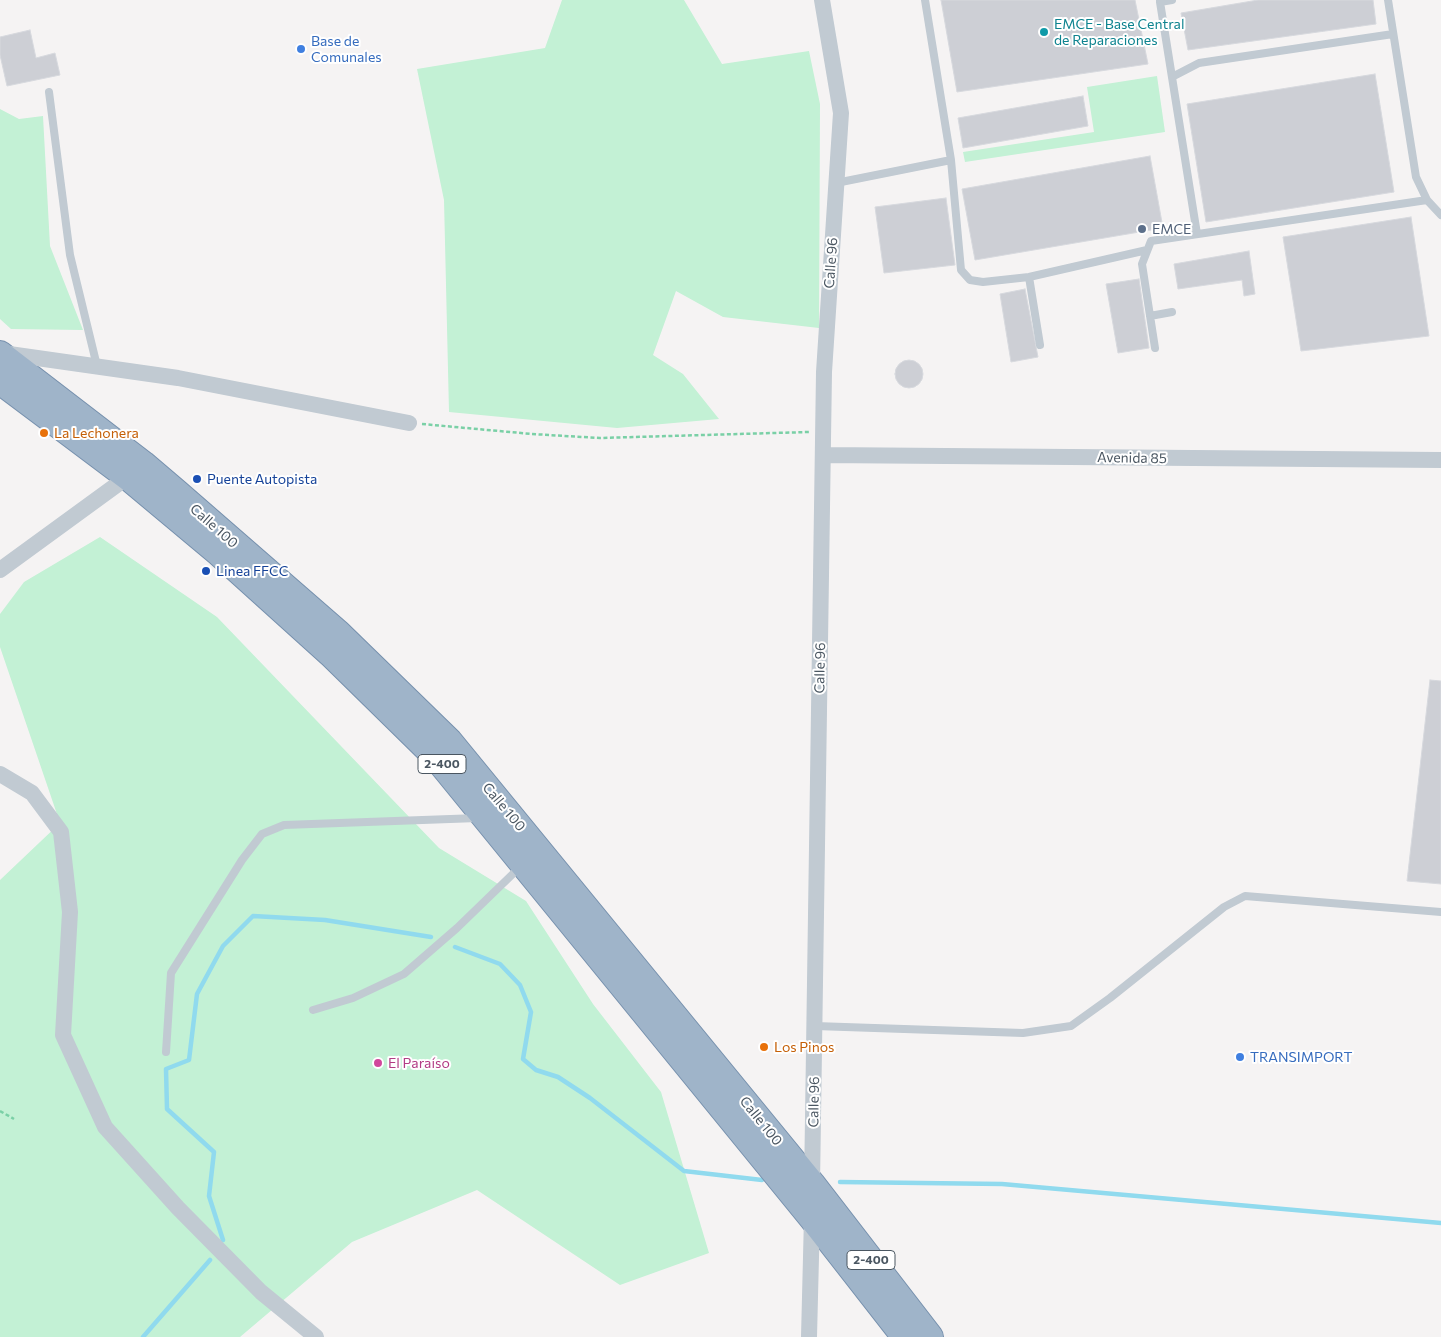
<!DOCTYPE html>
<html>
<head>
<meta charset="utf-8">
<style>
	body { margin:0 }
	canvas { display:block; background:#f5f3f3 }
</style>
</head>
<body>
<canvas width="1441" height="1337"></canvas>
<script>
const ctx = document.querySelector('canvas').getContext('2d');
ctx.lineJoin = 'round';
function fill(path, color) { ctx.fillStyle = color; ctx.fill(path, 'evenodd'); }
const shape = rows => new Path2D(rows.map(r => 'M' + r).join(''));
function stroke(path, color, width, dash) { ctx.strokeStyle = color; ctx.lineWidth = width; ctx.lineCap = dash ? 'butt' : 'round'; ctx.setLineDash(dash || []); ctx.stroke(path); }
function label(font, color, halo, rows, align = 'center') {
  ctx.font = font + ' Commissioner,sans-serif'; ctx.lineWidth = 4; ctx.setLineDash([]); ctx.textBaseline = 'middle'; ctx.strokeStyle = halo; ctx.fillStyle = color; for (const [text, x, y, turn = 0] of rows) {
    ctx.save(); ctx.translate(x, y); ctx.rotate((+turn || 0) * Math.PI / 180); ctx.textAlign = isNaN(turn) ? turn : align; if (halo) ctx.strokeText(text, 0, 0); ctx.fillText(text, 0, 0); ctx.restore();
  }
}
const green = shape([
	[562,0,684,0,722,64,809,51,820,104,819,328,723,317,676,291,653,355,683,374,719,419,617,428,449,412,444,200,417,69,545,48],
	[1157,76,1165,132,965,162,963,152,1094,132,1087,87],
	[0,109,19,119,43,116,50,246,83,330,11,329,0,319],
	[100,537,217,617,439,848,526,901,593,1004,661,1092,709,1253,620,1285,477,1190,352,1242,240,1337,0,1337,0,880,60,823,0,647,0,614,24,582]
]);
const stream = shape([
	[455,947,500,964,520,985,531,1012,523,1059,536,1070,558,1077,590,1098,684,1171,762,1180],
	[840,1182,1002,1184,1441,1223],
	[223,1240,209,1196,214,1152,167,1109,166,1069,189,1060,197,994,223,946,253,916,325,920,431,937],
	[143,1337,210,1260]
]);
const building = shape([
	[941,0,1135,0,1148,64,957,92,941,0],
	[1258,0,1373,0,1376,24,1188,50,1181,13,1258,0],
	[30,30,36,58,55,53,60,75,7,86,0,55,0,37,30,30],
	[1375,74,1394,192,1206,222,1187,104,1375,74],
	[1083,96,1088,126,963,148,958,118,1083,96],
	[1150,156,1163,228,975,260,962,189,1150,156],
	[946,198,955,265,884,273,875,207,946,198],
	[1411,217,1429,336,1301,351,1283,237,1411,217],
	[1249,251,1255,294,1244,296,1242,280,1178,289,1174,264,1249,251],
	[1139,279,1149,348,1118,353,1106,284,1139,279],
	[1025,289,1038,357,1011,362,1000,294,1025,289],
	'895 374a14 14 0 1 1 28 0a14 14 0 1 1-28 0Z',
	[1430,680,1441,681,1441,884,1407,881,1430,680]
]);
const path = shape([
	[422,424,532,434,600,438,809,432],
	[0,1111,14,1119]
]);
const service = shape([
	[925,0,951,160,961,270,970,280,983,282,1029,277,1147,250],
	[1160,0,1160,2,1172,0],
	[1388,0,1416,177,1427,200,1441,215],
	[1160,2,1197,234],
	[1172,77,1199,63,1393,34],
	[49,92,70,255,97,366],
	[836,183,951,160],
	[1029,277,1040,345],
	[1150,316,1172,312],
	[1155,348,1142,264,1151,241,1427,200],
	[313,1010,353,998,404,974,457,928,520,867],
	[815,1026,1023,1033,1071,1026,1110,998,1224,907,1245,896,1441,912],
	[166,1052,171,973,242,860,262,834,284,825,478,818]
]);
const minor = shape([
	[2,353,178,378,409,423],
	[823,455,1441,460],
	[0,570,133,473],
	[0,774,32,793,61,832,70,912,63,1035,105,1127,178,1208,261,1292,316,1337],
	[812,1185,824,372,841,113,822,0],
	[809,1337,812,1217]
]);
const trunk = shape([
	[0,354,143,464,177,493,338,633,449,741,812,1184,930,1337],
	[0,381,128,477,219,553,331,654,435,756,812,1218,905,1337]
]);
const markers = [
	[1044,32,5,"#0f9aa8"],
	[301,49,5,"#3f7fe0"],
	[1142,229,5,"#5c6f8a"],
	[44,433,5,"#e8710a"],
	[197,479,5,"#1a4fb4"],
	[206,571,5,"#1a4fb4"],
	[764,1047,5,"#e8710a"],
	[1240,1057,5,"#3f7fe0"],
	[378,1063,5,"#d1479c"]
];
const shields = [
	[442,764,48],
	[871,1260,48]
];
const shieldNames = [
	["2-400",442,764],
	["2-400",871,1260]
];
const cultureNames = [
	["EMCE - Base Central",1054,24],
	["de Reparaciones",1054,40]
];
const shopNames = [
	["Base de",311,41],
	["Comunales",311,57],
	["TRANSIMPORT",1250,1057]
];
const serviceNames = [
	["EMCE",1152,229]
];
const streetNames = [
	["Calle 96",831,263,-86],
	["Avenida 85",1132,458,1],
	["Calle 100",214,526,41],
	["Calle 96",820,668,-89],
	["Calle 100",504,807,50],
	["Calle 96",814,1102,-89],
	["Calle 100",761,1121,51]
];
const foodNames = [
	["La Lechonera",54,433],
	["Los Pinos",774,1047]
];
const transitNames = [
	["Puente Autopista",207,479],
	["Linea FFCC",216,571]
];
const hotelNames = [
	["El Paraíso",388,1063]
];
fill(green, '#c3f1d5');
stroke(stream, '#90daee', 4.5);
fill(building, '#cdcfd5');
stroke(building, '#d7d9de', 1);
stroke(trunk, '#7690ad', 28);
stroke(path, '#7ad0a6', 2.5, [4, 2.5]);
stroke(service, '#c1cad2', 8);
stroke(minor, '#c1cad2', 16);
stroke(trunk, '#9fb4c9', 26);
for (const [x, y, r, color] of markers) { const dot = new Path2D(); dot.arc(x, y, r, 0, 2 * Math.PI); ctx.fillStyle = color; ctx.fill(dot); stroke(dot, '#fff', 2); }
for (const [x, y, w] of shields) { const box = new Path2D(); box.roundRect(x - w / 2, y - 9.5, w, 19, 4); ctx.fillStyle = '#fff'; ctx.fill(box); stroke(box, '#4a5661', 1); }
label('bold 12px', '#4a5661', null, shieldNames);
label('14px', '#0d838f', '#fff', cultureNames, 'left');
label('14px', '#366cbe', '#fff', shopNames, 'left');
label('14px', '#4e5e75', '#fff', serviceNames, 'left');
label('14px', '#4a5661', '#fff', streetNames);
label('14px', '#c56008', '#fff', foodNames, 'left');
label('14px', '#164399', '#fff', transitNames, 'left');
label('14px', '#b23c85', '#fff', hotelNames, 'left');
</script>
</body>
</html>
